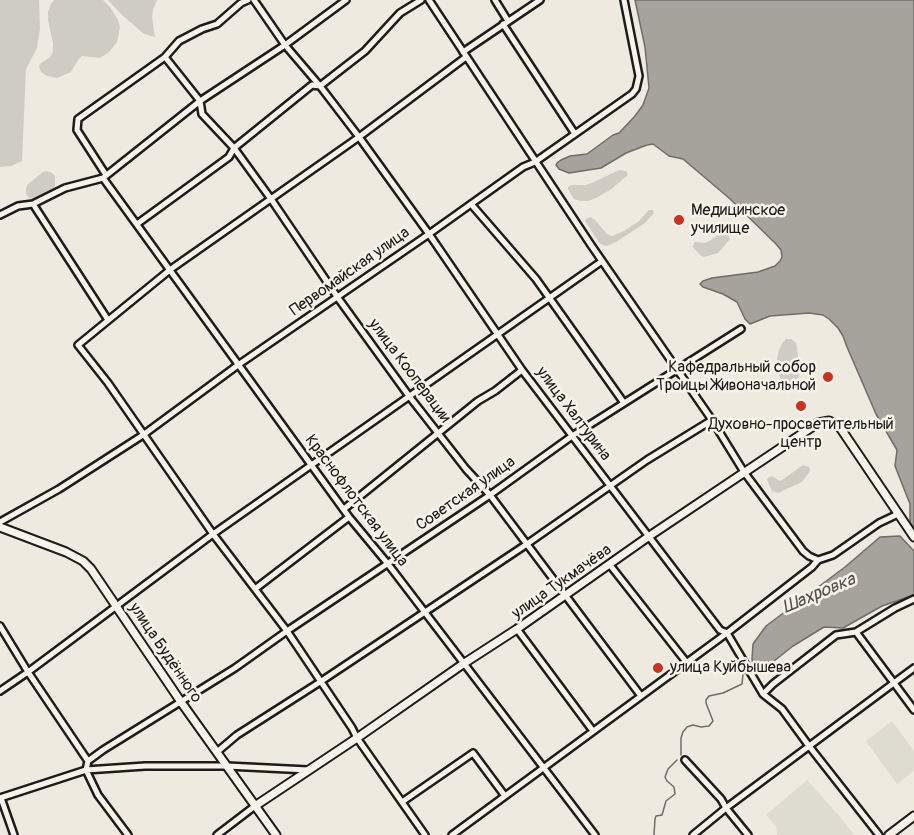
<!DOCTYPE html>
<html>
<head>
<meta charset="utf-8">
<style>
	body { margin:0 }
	canvas { display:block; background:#eeeae0 }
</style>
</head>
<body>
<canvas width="914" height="835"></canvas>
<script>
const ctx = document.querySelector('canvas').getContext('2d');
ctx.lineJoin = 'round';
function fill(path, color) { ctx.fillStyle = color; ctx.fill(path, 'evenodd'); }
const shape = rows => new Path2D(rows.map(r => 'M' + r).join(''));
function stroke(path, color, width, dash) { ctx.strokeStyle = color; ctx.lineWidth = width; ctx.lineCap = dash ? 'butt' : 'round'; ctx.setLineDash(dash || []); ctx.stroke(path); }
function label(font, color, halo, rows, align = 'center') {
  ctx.font = font + ' Pangolin,sans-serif'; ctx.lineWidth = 5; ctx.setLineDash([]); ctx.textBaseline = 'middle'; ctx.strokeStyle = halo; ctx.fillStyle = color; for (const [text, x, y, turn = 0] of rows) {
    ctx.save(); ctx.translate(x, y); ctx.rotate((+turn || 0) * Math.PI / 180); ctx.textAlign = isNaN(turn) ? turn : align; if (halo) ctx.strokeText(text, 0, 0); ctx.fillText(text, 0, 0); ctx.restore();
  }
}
const built = shape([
	[892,721,914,751,914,771,897,784,866,741],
	[807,780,841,818,854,835,777,835,776,826,766,815]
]);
const green = shape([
	[0,0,39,0,40,29,37,48,26,69,22,161,11,166,0,167],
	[54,0,103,0,110,7,118,20,120,27,117,42,109,52,100,58,82,56,78,60,71,72,57,78,47,76,41,72,39,66,40,64,50,57,53,52,53,43,48,20,48,12,51,4],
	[108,0,157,0,153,10,152,17,155,37,144,34,121,14],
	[619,170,626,171,628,175,610,190,596,198,588,201,581,201,574,199,568,189,568,187,571,185,586,185,594,182],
	[47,171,52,173,55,176,55,186,53,190,45,196,33,199,29,198,26,194,26,189,28,184,43,172],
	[649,210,653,210,654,213,645,223,616,242,607,246,600,244,585,221,586,219,590,217,595,220,607,234,612,236,624,231,639,221],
	[722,232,728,235,730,239,718,253,704,257,700,255,693,247,694,243,695,242,705,243,711,240],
	[786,339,791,339,795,342,797,346,799,375,798,381,795,385,790,386,783,385,782,383,779,374,777,359,779,350,783,342],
	[803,465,809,467,810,471,802,482,778,493,772,491,767,480,768,478,772,476,780,481,782,480]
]);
const water = shape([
	[635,0,914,0,914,531,910,524,910,504,895,466,897,450,876,414,847,347,843,336,838,328,829,319,823,315,809,313,770,316,750,324,745,319,737,302,723,294,703,287,700,284,703,281,712,278,758,272,775,266,780,261,782,257,781,250,776,244,729,198,683,159,669,156,653,144,647,145,626,153,601,168,569,173,559,169,556,165,557,163,561,160,570,156,587,154,613,135,619,133,635,116,643,105,649,88,645,47,635,0],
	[900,536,914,551,914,595,882,606,843,628,824,627,793,646,764,669,754,670,752,659,753,644,766,626,845,567,880,537,900,536]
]);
const stream = shape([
	[681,755,681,738,683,732,687,727,693,725,701,727,709,726,713,721,706,703,706,700,709,696,723,693,742,684,743,674,754,669],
	[654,835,655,819,656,816,662,815,666,801,675,794,674,787,667,781,665,777,668,769,677,760]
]);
const street = shape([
	[254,0,285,45,320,86,359,137,429,234,522,370,720,630,727,633,763,694,782,709,809,746,879,835],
	[429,0,591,245,712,420,744,472,803,551,809,556,818,560],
	[495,0,508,21],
	[503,24,575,134],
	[463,52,540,0],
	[165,57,200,101,202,114,234,148,271,199,338,298,409,396,466,469,490,495,641,696],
	[106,175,77,130,78,119,165,57,179,41,202,29,217,24,241,3,248,0],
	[103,178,349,517,388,564,595,835],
	[33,204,108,320],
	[471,204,536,279,624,403],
	[0,215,18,206,33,204,65,188,103,178,200,101,285,45,346,0],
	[137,224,229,157,234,148,312,85,320,86,365,51,400,13,421,0],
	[344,509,478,401,495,391,522,370],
	[0,522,59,489,143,435,238,365,429,234,523,167,535,162,632,94,636,89,639,76,624,0],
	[610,565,687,663],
	[255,589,349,517],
	[0,626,28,672,88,761,86,770,98,795,128,835],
	[517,629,593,731],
	[856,632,914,710],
	[0,691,28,672,213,534,602,261],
	[763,694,773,684,836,635,856,632,895,608,914,599],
	[217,752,237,735,320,682,527,544,647,460,712,420],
	[685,760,721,799,726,808,748,835],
	[88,761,103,750,235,668,287,631,490,495,572,436,741,329],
	[0,798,86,770,145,766,227,766,308,770],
	[1,798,14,835],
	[402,802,473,753,505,796],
	[217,835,255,806],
	[425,835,357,738,352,728,287,631,213,534,108,383,78,345,171,269,359,137,466,57],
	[452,835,727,633,812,567,818,560,833,555,879,523,898,514],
	[693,835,726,808,914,668]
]);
const secondary = shape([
	[0,527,66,552,83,561,91,569,181,702,276,835],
	[255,806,357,738,463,664,517,629,648,537,818,423,829,421,839,426,914,537],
	[889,835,914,816]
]);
const markers = [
	[679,220,6,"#c8321e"],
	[828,377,6,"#c8321e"],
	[801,406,6,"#c8321e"],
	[658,668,6,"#c8321e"]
];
const poiNames = [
	["Медицинское",691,211],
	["училище",691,229],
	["Кафедральный собор",816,368,"right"],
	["Троицы Живоначальной",816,386,"right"],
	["Духовно-просветительный",801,425,"center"],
	["центр",801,443,"center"],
	["улица Куйбышева",670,668]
];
const streetNames = [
	["Первомайская улица",350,272,-35],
	["улица Кооперации",409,371,53],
	["улица Халтурина",573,414,53],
	["Советская улица",466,494,-35],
	["Краснофлотская улица",356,501,53],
	["улица Тукмачёва",562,582,-35],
	["улица Будённого",165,653,56]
];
const waterNames = [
	["Шахровка",819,594,-23]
];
fill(built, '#dedbd1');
fill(green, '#cfccc3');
fill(water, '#a6a39d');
stroke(water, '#6f6d69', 1.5);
stroke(stream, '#6f6d69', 1.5);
stroke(street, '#1c1c1c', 10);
stroke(secondary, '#1c1c1c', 11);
stroke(street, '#f7f3e8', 5);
stroke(secondary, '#f7f3e8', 7);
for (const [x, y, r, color] of markers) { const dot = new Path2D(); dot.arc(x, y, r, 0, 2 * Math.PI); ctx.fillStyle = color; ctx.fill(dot); stroke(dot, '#f7f3e8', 2); }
label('16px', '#1c1c1c', '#f7f3e8', poiNames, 'left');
label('16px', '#1c1c1c', '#f7f3e8', streetNames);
label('italic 18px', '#535250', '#f7f3e8', waterNames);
</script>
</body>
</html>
